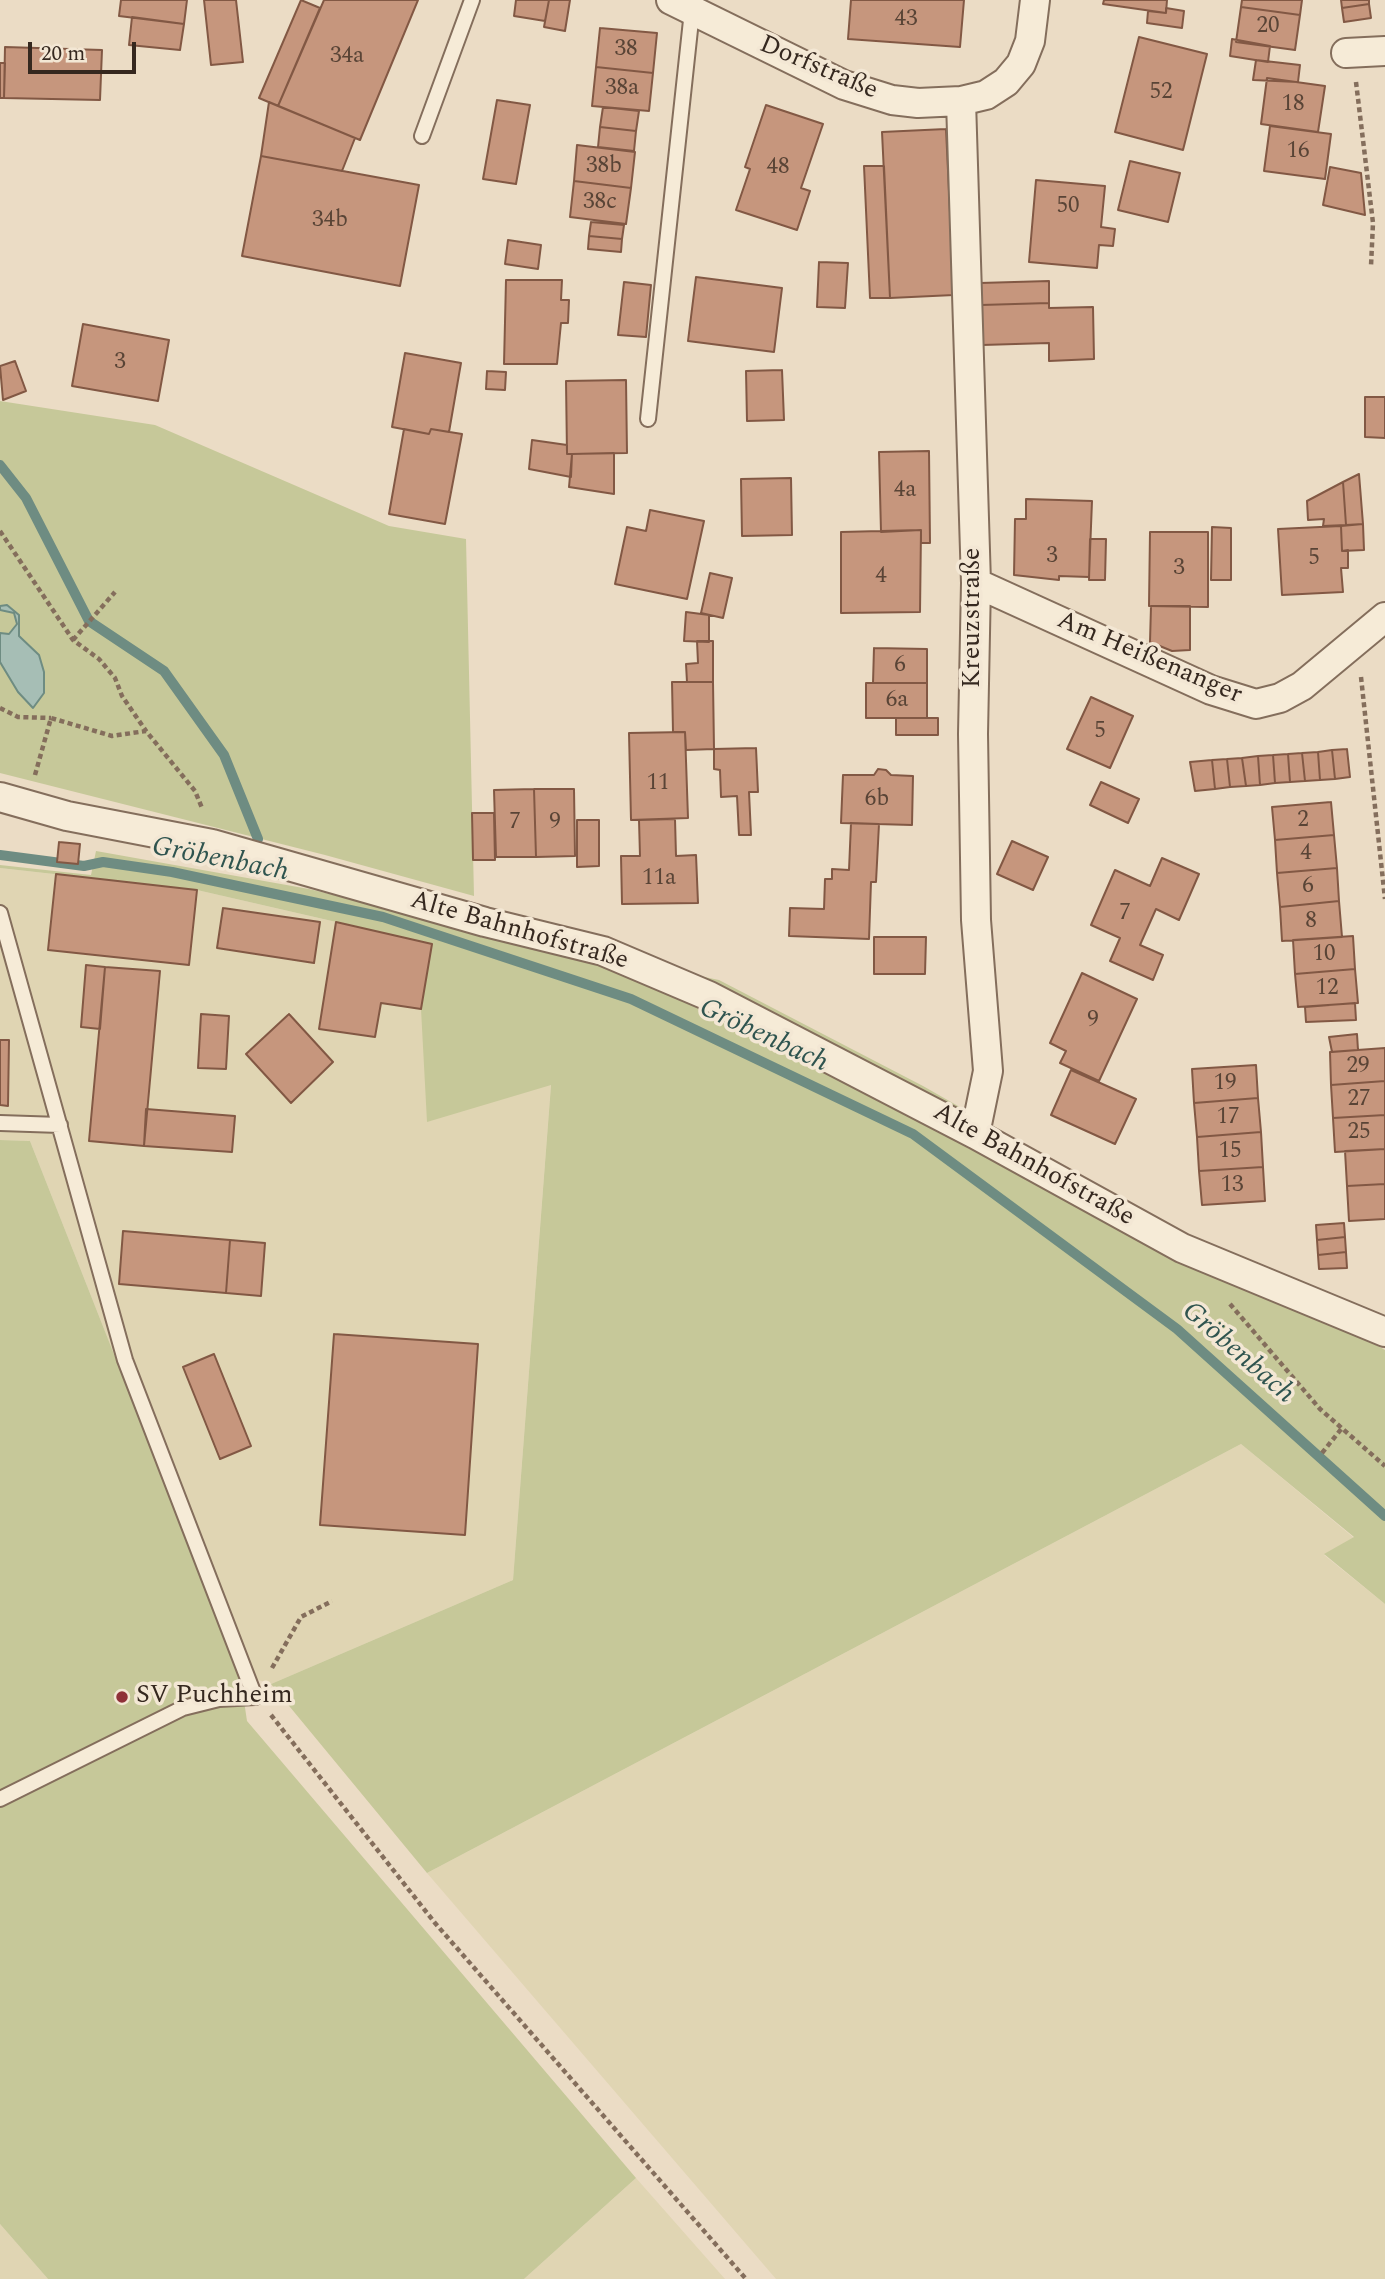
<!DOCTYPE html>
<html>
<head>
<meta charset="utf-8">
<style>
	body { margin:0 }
	#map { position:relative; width:1385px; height:2279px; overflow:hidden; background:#ebdcc5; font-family:Spectral,serif }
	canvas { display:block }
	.scale { position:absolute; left:28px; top:42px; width:108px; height:32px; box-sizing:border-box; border:4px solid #35281f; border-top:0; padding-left:9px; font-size:21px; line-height:24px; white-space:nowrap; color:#35281f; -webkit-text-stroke:5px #f3e7d4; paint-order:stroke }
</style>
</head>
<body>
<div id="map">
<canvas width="1385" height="2279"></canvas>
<div class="scale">20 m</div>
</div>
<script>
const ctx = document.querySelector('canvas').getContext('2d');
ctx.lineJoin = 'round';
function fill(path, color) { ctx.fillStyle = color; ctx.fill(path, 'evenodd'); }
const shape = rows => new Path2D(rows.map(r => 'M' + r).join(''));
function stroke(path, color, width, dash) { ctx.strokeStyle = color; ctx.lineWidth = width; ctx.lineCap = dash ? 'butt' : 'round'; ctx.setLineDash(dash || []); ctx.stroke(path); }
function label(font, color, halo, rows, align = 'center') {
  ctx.font = font + ' Spectral,serif'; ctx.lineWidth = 7; ctx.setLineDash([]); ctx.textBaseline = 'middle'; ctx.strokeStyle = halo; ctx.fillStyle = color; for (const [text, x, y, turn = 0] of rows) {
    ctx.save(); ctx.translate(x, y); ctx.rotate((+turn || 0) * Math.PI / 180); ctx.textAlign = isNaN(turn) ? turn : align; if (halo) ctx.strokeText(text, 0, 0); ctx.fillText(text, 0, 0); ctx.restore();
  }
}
const farmland = shape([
	[0,868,197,890,336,922,551,1084,513,1580,271,1684,240,1674,30,1141,0,1140],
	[1241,1444,1354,1538,1324,1555,1385,1604,1385,2279,776,2279,427,1873],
	[636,2178,725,2279,524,2279],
	[0,2224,48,2279,0,2279]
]);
const green = shape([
	[0,401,155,425,389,526,466,539,474,896,325,855,0,773],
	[96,851,309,889,489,933,719,980,923,1086,1385,1350,1385,1604,1324,1554,1354,1537,1241,1444,427,1873,271,1684,513,1580,551,1085,427,1122,421,1009,432,944,197,890,0,868,0,865,91,875],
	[0,1140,30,1141,240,1674,247,1721,636,2178,524,2279,48,2279,0,2224]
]);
const water = shape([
	[7,605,19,615,19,636,39,655,44,672,44,693,33,708,18,692,0,662,0,633,9,634,17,624,14,613,0,610,0,606,7,605]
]);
const stream = shape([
	[0,465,26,498,89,621,164,671,224,755,258,839],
	[0,855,84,866,103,862,172,872,383,917,631,999,913,1134,1177,1329,1385,1516]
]);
const building = shape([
	[121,0,187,0,184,24,119,16,121,0],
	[204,0,236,0,243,62,211,65,204,0],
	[301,0,320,8,278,106,259,98,301,0],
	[324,0,418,0,360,140,278,106,324,0],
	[516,0,549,0,545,21,514,16,516,0],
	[549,0,570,0,565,31,544,27,549,0],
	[851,0,964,0,960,47,848,39,851,0],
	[1104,0,1167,0,1166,13,1103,4,1104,0],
	[1242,0,1302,0,1300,15,1241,7,1242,0],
	[1341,0,1369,0,1369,4,1342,8,1341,0],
	[1369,4,1371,18,1344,22,1342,8,1369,4],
	[1241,7,1300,15,1295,50,1236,42,1241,7],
	[1166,8,1184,11,1182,28,1147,23,1148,11,1166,13,1166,8],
	[132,17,184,24,180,50,129,45,132,17],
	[600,28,657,33,653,73,596,67,600,28],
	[1139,37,1207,54,1183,150,1115,132,1139,37],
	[1232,39,1270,46,1268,62,1230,56,1232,39],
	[5,47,102,50,100,100,4,98,5,47],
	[1256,60,1300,65,1298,82,1253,80,1256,60],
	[0,63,5,63,4,98,0,98,0,63],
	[596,67,653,73,649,111,592,106,596,67],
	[1267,78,1325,86,1318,132,1261,124,1267,78],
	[497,100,530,105,516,184,483,179,497,100],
	[269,102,355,138,342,171,261,156,269,102],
	[766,105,823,124,801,188,810,191,797,230,736,210,750,169,745,167,766,105],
	[603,107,639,111,636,131,600,127,603,107],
	[1270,126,1331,134,1325,179,1264,171,1270,126],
	[600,127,636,131,634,151,598,147,600,127],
	[946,129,954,295,890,298,882,132,946,129],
	[577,145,635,152,631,188,574,181,577,145],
	[261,156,419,185,400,286,242,256,261,156],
	[1130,161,1180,173,1168,222,1118,210,1130,161],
	[864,166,884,166,890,298,870,298,864,166],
	[1330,167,1361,173,1365,215,1323,205,1330,167],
	[1036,180,1105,186,1101,227,1115,229,1113,246,1099,245,1097,268,1029,262,1036,180],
	[574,181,631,188,626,224,570,217,574,181],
	[591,222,624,225,622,239,589,236,591,222],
	[589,236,622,239,621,252,588,249,589,236],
	[508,240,541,245,538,269,505,264,508,240],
	[819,262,848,263,845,308,817,307,819,262],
	[696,277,782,288,774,352,688,341,696,277],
	[506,280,562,280,561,300,569,300,568,323,561,323,557,364,504,364,506,280],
	[1049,281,1049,303,981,305,980,283,1049,281],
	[624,282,651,285,646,337,618,335,624,282],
	[1049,303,1049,308,1093,307,1094,359,1049,361,1049,343,982,345,981,305,1049,303],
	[83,324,169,340,158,401,72,386,83,324],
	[405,353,461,363,449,432,431,429,429,434,392,427,405,353],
	[15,361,26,391,3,400,0,366,15,361],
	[782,370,784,420,747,421,746,371,782,370],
	[487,371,506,372,505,390,486,389,487,371],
	[626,380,627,453,567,454,566,381,626,380],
	[1365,397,1385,397,1385,438,1365,437,1365,397],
	[404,429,429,434,431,429,462,434,445,524,389,514,404,429],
	[532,440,567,445,567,454,572,454,571,477,529,469,532,440],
	[929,451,930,543,921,543,921,530,881,532,879,452,929,451],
	[614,453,614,494,569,487,572,454,614,453],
	[1359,474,1363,524,1346,525,1343,482,1359,474],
	[791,478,792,535,742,536,741,479,791,478],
	[1343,482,1346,525,1323,526,1324,519,1308,520,1307,501,1343,482],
	[1026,499,1092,501,1089,577,1059,576,1059,580,1014,575,1015,519,1026,519,1026,499],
	[650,510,704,521,687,599,615,584,627,527,646,531,650,510],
	[1363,524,1364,550,1342,551,1341,526,1363,524],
	[1341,526,1342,551,1348,550,1348,568,1341,568,1343,592,1282,595,1278,529,1341,526],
	[1212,527,1231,528,1231,580,1211,580,1212,527],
	[921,530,920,612,841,613,841,532,921,530],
	[1150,532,1208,532,1208,607,1149,606,1150,532],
	[1090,539,1106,539,1105,580,1089,580,1090,539],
	[710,573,732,578,723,618,701,613,710,573],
	[1151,606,1190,606,1190,650,1172,651,1150,642,1151,606],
	[686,612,709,615,709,642,684,641,686,612],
	[697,641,713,641,713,682,687,682,686,664,698,663,697,641],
	[874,648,927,649,927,683,873,683,874,648],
	[672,682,713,682,714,749,686,750,685,732,673,732,672,682],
	[866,683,927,683,927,718,866,718,866,683],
	[1091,697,1133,716,1110,768,1067,749,1091,697],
	[896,718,938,718,938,735,896,735,896,718],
	[685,732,688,818,631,820,629,733,685,732],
	[756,748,758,792,749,792,751,835,739,835,737,796,721,797,720,770,714,769,714,749,756,748],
	[1347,749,1350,777,1335,779,1332,750,1347,749],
	[1332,750,1335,779,1320,780,1318,752,1332,750],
	[1318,752,1320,780,1305,781,1302,753,1318,752],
	[1302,753,1305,781,1290,782,1288,754,1302,753],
	[1288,754,1290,782,1275,783,1273,755,1288,754],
	[1273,755,1275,783,1260,785,1258,756,1273,755],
	[1258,756,1260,785,1246,786,1242,758,1258,756],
	[1242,758,1246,786,1230,787,1227,759,1242,758],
	[1227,759,1230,787,1215,789,1212,760,1227,759],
	[1212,760,1215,789,1195,791,1190,762,1212,760],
	[878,769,886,770,891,775,913,776,912,825,841,823,843,775,874,775,878,769],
	[1101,782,1139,799,1128,823,1090,805,1101,782],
	[534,789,574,789,575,856,536,857,534,789],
	[534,789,536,857,496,857,494,790,534,789],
	[1331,802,1334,835,1275,840,1272,807,1331,802],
	[472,813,494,813,495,860,473,860,472,813],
	[675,819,676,856,696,855,698,903,622,904,621,856,640,856,639,820,675,819],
	[577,820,599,820,599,866,577,867,577,820],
	[851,823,879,824,876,882,871,882,869,939,789,936,790,908,824,909,825,879,832,879,832,869,849,870,851,823],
	[1334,835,1337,868,1277,873,1275,840,1334,835],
	[1012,841,1048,857,1033,890,997,874,1012,841],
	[59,842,80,844,78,864,57,862,59,842],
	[1162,858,1199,874,1179,920,1156,909,1140,945,1163,955,1153,980,1110,961,1120,938,1091,925,1115,870,1150,886,1162,858],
	[1337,868,1339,901,1280,907,1277,873,1337,868],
	[56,874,197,890,189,965,48,950,56,874],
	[1339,901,1342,937,1282,941,1280,907,1339,901],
	[223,908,320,922,314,963,217,948,223,908],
	[336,922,432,944,421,1009,381,1003,375,1037,319,1029,336,922],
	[1353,936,1355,969,1295,974,1293,940,1353,936],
	[874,937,926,937,925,974,874,974,874,937],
	[86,965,105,967,100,1029,81,1027,86,965],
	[105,967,160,971,144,1146,89,1141,105,967],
	[1355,969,1358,1003,1298,1007,1295,974,1355,969],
	[1082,973,1137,999,1099,1081,1060,1063,1066,1051,1050,1043,1082,973],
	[1355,1003,1356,1020,1306,1022,1305,1007,1355,1003],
	[201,1014,229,1016,226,1069,198,1068,201,1014],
	[289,1014,333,1062,291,1103,246,1054,289,1014],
	[1357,1034,1358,1050,1332,1052,1329,1037,1357,1034],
	[0,1040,9,1040,8,1106,0,1105,0,1040],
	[1385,1048,1385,1081,1331,1085,1330,1052,1385,1048],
	[1256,1065,1258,1098,1194,1103,1192,1069,1256,1065],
	[1071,1070,1136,1099,1115,1144,1051,1115,1071,1070],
	[1385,1081,1385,1115,1333,1118,1331,1085,1385,1081],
	[1258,1098,1261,1132,1197,1137,1194,1103,1258,1098],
	[146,1109,235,1116,232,1152,144,1146,146,1109],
	[1385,1115,1385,1149,1335,1152,1333,1118,1385,1115],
	[1261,1132,1263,1167,1199,1171,1197,1137,1261,1132],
	[1385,1149,1385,1184,1347,1186,1345,1151,1385,1149],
	[1263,1167,1265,1201,1202,1205,1199,1171,1263,1167],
	[1385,1184,1385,1219,1349,1221,1347,1186,1385,1184],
	[1344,1223,1345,1237,1317,1240,1316,1225,1344,1223],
	[123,1231,230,1240,226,1293,119,1284,123,1231],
	[1345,1237,1346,1252,1318,1255,1317,1240,1345,1237],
	[230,1240,265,1243,261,1296,226,1293,230,1240],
	[1346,1252,1347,1268,1319,1269,1318,1255,1346,1252],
	[334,1334,478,1344,465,1535,320,1525,334,1334],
	[214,1354,251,1446,220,1459,183,1367,214,1354]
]);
const path = shape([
	[1356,82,1373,223,1371,266],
	[0,531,73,640,99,659,115,678,122,696,146,731],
	[73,640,115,592],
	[1361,677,1385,899],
	[0,708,18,717,51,718],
	[35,775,51,718,112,736,146,731,195,791,202,808],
	[1230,1304,1320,1409,1385,1466],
	[1322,1453,1342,1428],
	[272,1668,301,1617,332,1601],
	[271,1715,435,1923,746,2279]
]);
const service = shape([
	[422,136,472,0],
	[648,419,692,11],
	[0,913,125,1360,255,1697,219,1699,183,1708,0,1799],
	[0,1123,60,1125]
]);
const minor = shape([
	[671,0,844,85,892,100,918,103,961,101,986,95,1006,82,1021,64,1030,41,1035,0],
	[1346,53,1385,51],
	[961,101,976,583,973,734,976,920,988,1071,975,1134],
	[976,583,1211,690,1256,704,1280,698,1302,686,1385,617],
	[0,797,67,816,212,844,485,922,603,951,709,996,975,1134,1182,1248,1385,1332]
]);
const markers = [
	[122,1697,7,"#8f3138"]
];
const numberNames = [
	["43",906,20],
	["20",1268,27],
	["38",626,50],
	["34a",347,57],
	["38a",622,89],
	["52",1161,93],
	["18",1293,105],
	["16",1298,152],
	["38b",604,167],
	["48",778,168],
	["38c",600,203],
	["50",1068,207],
	["34b",330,221],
	["3",120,363],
	["4a",905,491],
	["3",1052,557],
	["5",1314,559],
	["3",1179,569],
	["4",881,577],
	["6",900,666],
	["6a",897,701],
	["5",1100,732],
	["11",658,784],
	["6b",877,800],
	["2",1303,821],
	["7",515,823],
	["9",555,823],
	["4",1306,854],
	["11a",659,879],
	["6",1308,887],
	["7",1125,914],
	["8",1311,922],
	["10",1324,955],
	["12",1327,989],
	["9",1093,1021],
	["29",1358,1067],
	["19",1225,1084],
	["27",1359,1100],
	["17",1228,1118],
	["25",1359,1133],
	["15",1230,1152],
	["13",1232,1186]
];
const streetNames = [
	["Dorfstraße",818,69,23],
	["Kreuzstraße",974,618,-90],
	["Am Heißenanger",1149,659,23],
	["Alte Bahnhofstraße",519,932,16],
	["Alte Bahnhofstraße",1033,1166,29]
];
const poiNames = [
	["SV Puchheim",136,1697]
];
const waterNames = [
	["Gröbenbach",220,861,11],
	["Gröbenbach",763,1037,25],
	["Gröbenbach",1237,1354,41]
];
fill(farmland, '#e0d5b3');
fill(green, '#c6c899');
fill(water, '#a6beb5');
stroke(water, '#6e8c82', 2);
stroke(stream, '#6e8c82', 10);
fill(building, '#c6967d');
stroke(building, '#825844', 2);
stroke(service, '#846e5c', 18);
stroke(minor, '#846e5c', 32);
stroke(path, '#846e5c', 4.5, [5, 3.5]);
stroke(service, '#f6ebd7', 14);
stroke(minor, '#f6ebd7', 28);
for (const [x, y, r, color] of markers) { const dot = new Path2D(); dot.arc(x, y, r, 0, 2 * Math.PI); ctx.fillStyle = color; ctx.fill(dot); stroke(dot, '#f3e7d4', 2.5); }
label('23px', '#594436', null, numberNames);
label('26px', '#35281f', '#f3e7d4', streetNames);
label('26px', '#35281f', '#f3e7d4', poiNames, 'left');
label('italic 28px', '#2f544f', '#f3e7d4', waterNames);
</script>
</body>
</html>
